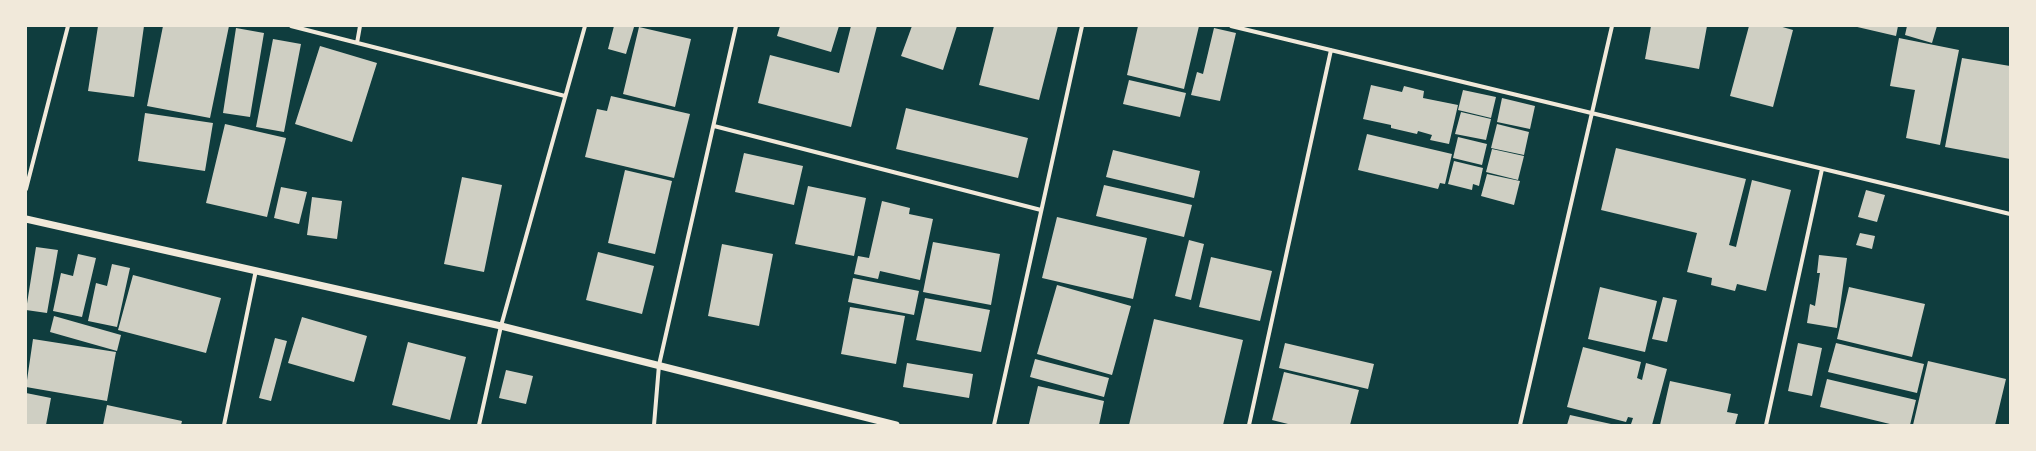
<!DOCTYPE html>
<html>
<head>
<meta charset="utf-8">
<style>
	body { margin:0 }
	#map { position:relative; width:2036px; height:451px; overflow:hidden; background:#0f3d3e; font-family:Overpass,sans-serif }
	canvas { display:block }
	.frame { position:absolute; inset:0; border:27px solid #f1e9da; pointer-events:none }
</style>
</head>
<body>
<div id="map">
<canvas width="2036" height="451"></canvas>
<div class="frame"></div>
</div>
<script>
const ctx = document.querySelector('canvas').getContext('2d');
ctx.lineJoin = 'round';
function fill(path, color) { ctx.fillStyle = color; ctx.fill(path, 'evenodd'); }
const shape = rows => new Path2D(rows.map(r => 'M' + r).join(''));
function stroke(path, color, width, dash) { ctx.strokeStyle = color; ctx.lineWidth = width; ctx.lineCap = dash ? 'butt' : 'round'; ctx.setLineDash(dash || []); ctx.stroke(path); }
const building = shape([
	[98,26,144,26,134,97,88,91],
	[163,26,229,26,210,118,147,106],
	[614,26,634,27,626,54,608,49],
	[780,26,839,26,831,52,777,36],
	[851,26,877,26,851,127,758,103,770,55,839,73],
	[912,26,957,26,943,70,901,56],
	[994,26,1058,26,1039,100,979,85],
	[1138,26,1199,26,1184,89,1127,75],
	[1651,26,1707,26,1699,69,1645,59],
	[1749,26,1779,26,1793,30,1773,107,1730,96],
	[1853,26,1898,26,1896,36],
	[1907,26,1937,26,1932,43,1905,35],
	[639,27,691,39,675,107,623,94],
	[236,28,264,33,250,117,223,113],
	[1214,28,1236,33,1220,101,1191,95,1197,72,1203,74],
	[1899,38,1959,50,1940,145,1906,138,1915,90,1890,86],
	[273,39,301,44,284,132,256,127],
	[320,46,377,63,352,142,295,124],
	[1962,58,2010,66,2010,159,1945,147],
	[1129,80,1186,93,1180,117,1123,104],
	[1371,85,1402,92,1404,86,1424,91,1423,98,1458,105,1449,144,1430,140,1432,135,1418,131,1417,134,1391,128,1391,125,1363,119],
	[1463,90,1496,97,1491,118,1458,110],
	[611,96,690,114,674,178,585,157,597,109,607,111],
	[1502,98,1535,106,1530,129,1497,122],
	[906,108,1028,138,1018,178,896,149],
	[1461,112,1491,119,1486,140,1455,134],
	[145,113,213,123,205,171,138,161],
	[225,124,286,138,267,217,206,203],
	[1497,124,1529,132,1524,155,1491,148],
	[1367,134,1452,154,1445,184,1440,183,1438,189,1358,170],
	[1458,137,1487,144,1482,165,1453,158],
	[1616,148,1746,179,1729,245,1736,247,1752,180,1791,190,1766,291,1737,284,1735,291,1711,285,1712,278,1687,272,1697,233,1601,210],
	[1492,149,1524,156,1518,180,1486,172],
	[1113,150,1200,171,1194,198,1106,177],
	[744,153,803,166,794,205,735,192],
	[1454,161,1483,168,1479,186,1473,184,1472,190,1448,184],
	[625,170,672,181,655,254,608,243],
	[1487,174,1520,181,1514,205,1481,196],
	[462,177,502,185,484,272,444,264],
	[1104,185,1192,205,1184,237,1096,216],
	[808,186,866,198,854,256,795,244],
	[281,187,307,192,299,224,274,218],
	[1866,190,1885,195,1877,222,1858,217],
	[312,197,342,201,337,239,307,235],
	[882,201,910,208,909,214,933,219,920,280,880,271,878,279,854,274,858,256,869,258],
	[1057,217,1147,238,1133,299,1042,278],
	[1860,233,1875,236,1872,249,1856,245],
	[1189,240,1204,244,1191,300,1175,296],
	[933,242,1000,254,991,305,923,292],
	[722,244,773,254,759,326,708,316],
	[36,247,58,250,47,313,26,310],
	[598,252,654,266,642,314,586,300],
	[78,254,96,258,82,317,53,311,61,273,73,276],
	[1819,255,1847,258,1837,328,1807,323,1810,304,1815,306,1820,273,1817,273],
	[1211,257,1272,271,1260,321,1199,307],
	[112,264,130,268,117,327,88,321,96,283,107,286],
	[133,275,221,298,206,353,118,330],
	[853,278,919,291,914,315,848,302],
	[1057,285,1131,306,1112,375,1037,354],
	[1600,287,1657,301,1645,352,1588,339],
	[1849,287,1925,304,1912,357,1837,339],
	[1663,297,1677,300,1667,342,1652,339],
	[925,298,990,310,981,352,916,340],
	[850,307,905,316,896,364,841,354],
	[54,316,121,335,117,351,50,332],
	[302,317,367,336,354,382,288,363],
	[1154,319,1243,340,1223,425,1129,425],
	[275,338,287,341,271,401,259,398],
	[33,339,116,352,107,401,26,387],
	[408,342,466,357,450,420,392,405],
	[1285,343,1374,364,1368,389,1279,368],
	[1798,343,1822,348,1812,396,1788,391],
	[1836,343,1924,364,1917,393,1828,372],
	[1583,347,1641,362,1637,378,1642,380,1646,363,1667,369,1652,425,1636,425,1631,424,1633,418,1628,417,1626,422,1567,407],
	[1035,359,1109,378,1104,397,1030,377],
	[1928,361,2006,379,1995,425,1913,425],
	[907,363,973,374,969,398,903,387],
	[506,370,533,376,526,404,499,398],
	[1284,372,1359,390,1350,425,1292,425,1272,420],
	[1827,379,1916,400,1910,425,1894,425,1820,407],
	[1670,381,1731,394,1727,412,1738,414,1735,425,1660,425],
	[1038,386,1104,401,1099,425,1029,424],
	[26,393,51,398,46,425,26,425],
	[107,405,182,421,181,425,103,425],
	[1570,415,1611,424,1610,425,1567,425]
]);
const minor = shape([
	[291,26,565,96],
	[1231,26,2010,214],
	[357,43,360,26],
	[714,126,1041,210],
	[26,189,68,26],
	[224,425,256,270],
	[479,425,501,326,585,26],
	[654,425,659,365,736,26],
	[994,425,1082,26],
	[1249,425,1331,50],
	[1520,425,1612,26],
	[1766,425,1822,169]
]);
const tertiary = shape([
	[26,219,501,326,896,425]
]);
fill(building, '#cfcfc3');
stroke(minor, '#f1e9da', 4);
stroke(tertiary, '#f1e9da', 7);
</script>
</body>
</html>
